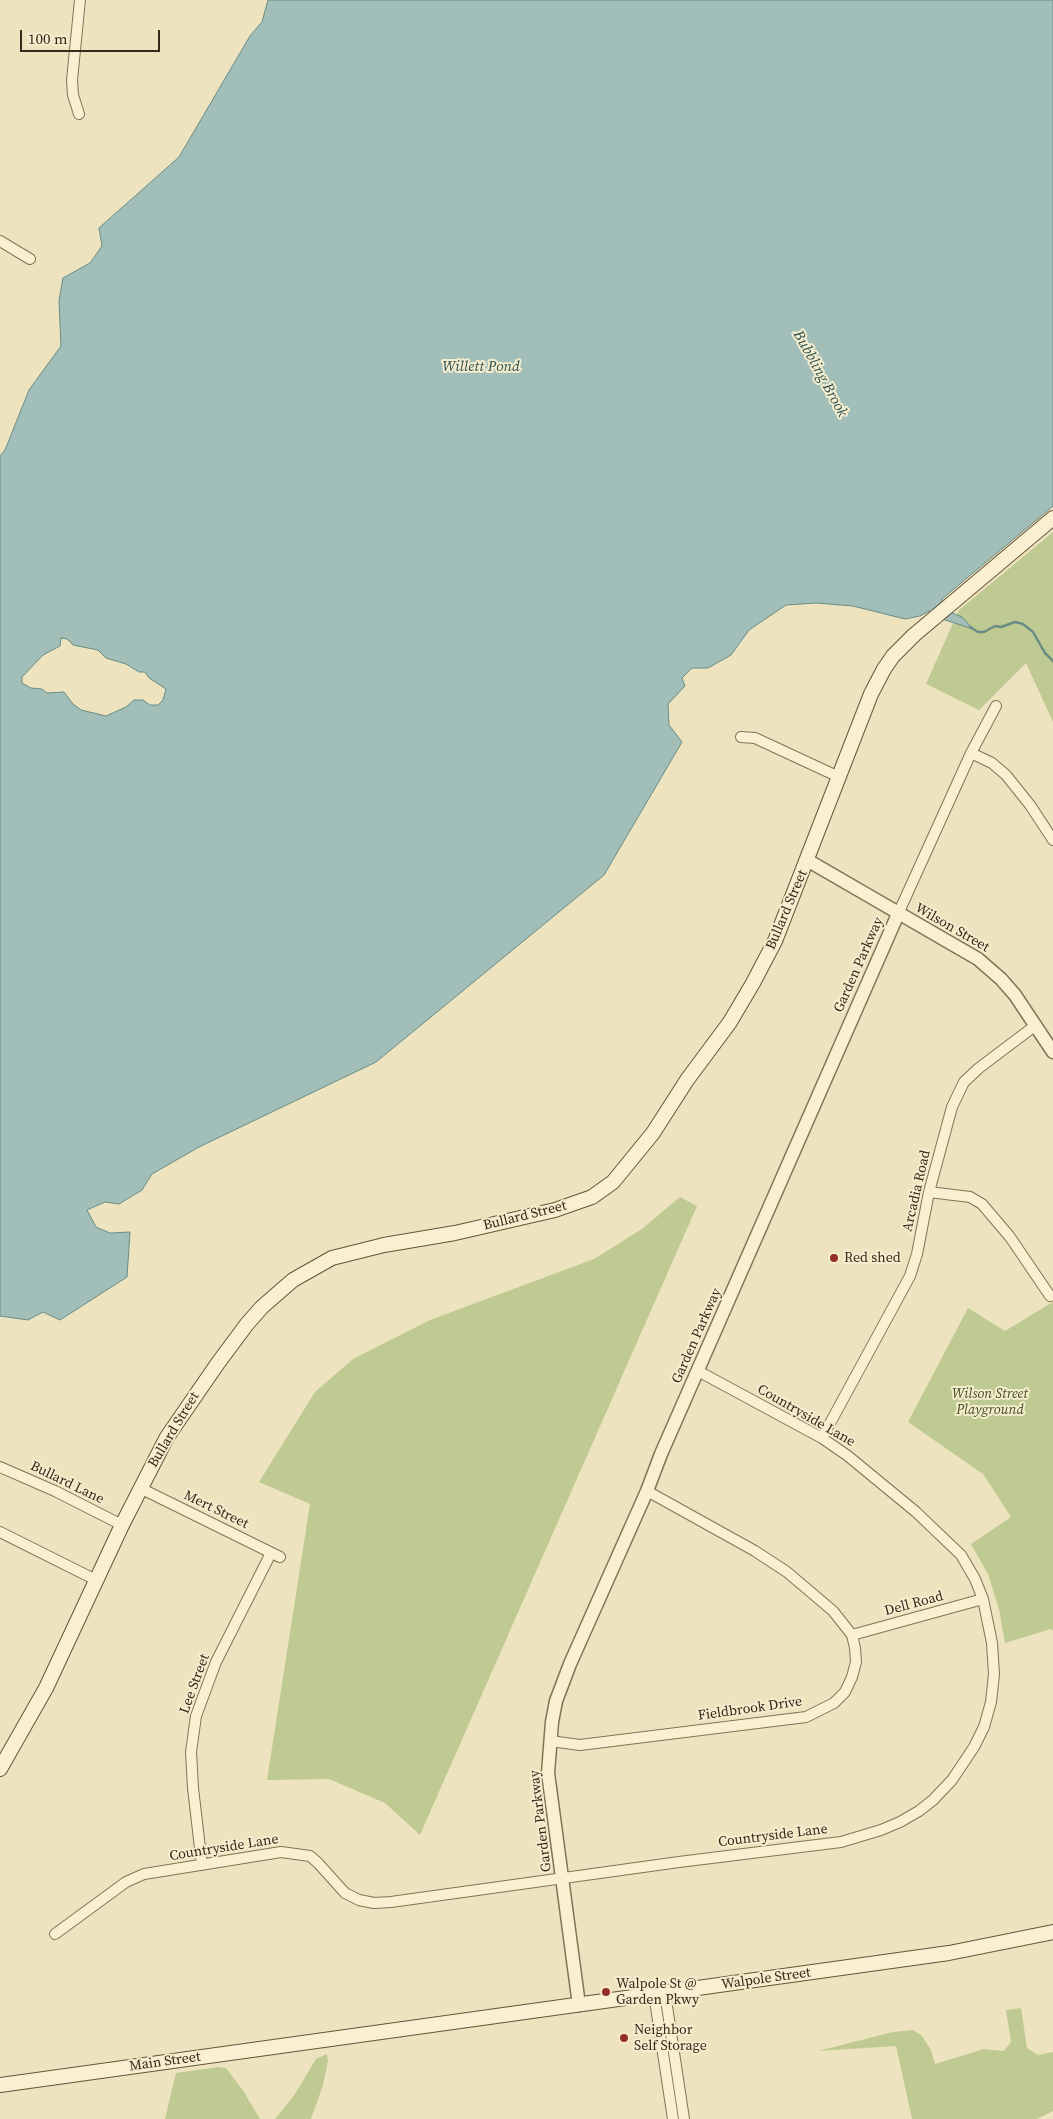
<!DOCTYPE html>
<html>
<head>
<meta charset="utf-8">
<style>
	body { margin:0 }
	#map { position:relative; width:1053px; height:2119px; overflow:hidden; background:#ede3be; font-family:"Source Serif 4",serif }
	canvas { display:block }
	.scale { position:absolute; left:20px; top:30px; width:140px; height:22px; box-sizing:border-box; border:2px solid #342a1b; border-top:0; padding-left:6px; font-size:15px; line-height:18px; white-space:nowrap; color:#342a1b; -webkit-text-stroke:4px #f5edcd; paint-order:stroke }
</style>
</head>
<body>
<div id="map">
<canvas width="1053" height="2119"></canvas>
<div class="scale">100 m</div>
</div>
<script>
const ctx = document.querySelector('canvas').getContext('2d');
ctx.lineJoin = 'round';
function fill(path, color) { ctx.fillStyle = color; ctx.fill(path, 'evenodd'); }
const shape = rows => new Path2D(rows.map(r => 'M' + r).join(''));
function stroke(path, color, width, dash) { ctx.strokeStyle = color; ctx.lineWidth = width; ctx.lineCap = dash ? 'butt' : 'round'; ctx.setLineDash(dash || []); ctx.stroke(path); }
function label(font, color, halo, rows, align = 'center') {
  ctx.font = font + ' "Source Serif 4",serif'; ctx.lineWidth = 4; ctx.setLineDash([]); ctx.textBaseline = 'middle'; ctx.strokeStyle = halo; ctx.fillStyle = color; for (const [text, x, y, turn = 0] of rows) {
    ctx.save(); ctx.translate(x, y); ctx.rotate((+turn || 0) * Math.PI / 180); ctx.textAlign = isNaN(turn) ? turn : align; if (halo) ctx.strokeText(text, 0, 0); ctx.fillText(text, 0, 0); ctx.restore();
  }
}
const green = shape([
	[1053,532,1053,722,1026,663,979,710,926,684,959,610],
	[680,1197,697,1206,420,1835,385,1803,329,1779,267,1780,310,1504,259,1482,315,1392,353,1359,430,1320,594,1259,642,1229],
	[1053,1302,1053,1631,1051,1629,1005,1643,999,1609,988,1574,971,1544,1011,1517,983,1474,908,1422,968,1308,1005,1331],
	[1021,2008,1027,2048,1038,2055,1053,2052,1053,2111,1037,2119,912,2119,896,2046,818,2051,893,2032,913,2030,922,2036,931,2050,935,2064,984,2049,1004,2051,1011,2042,1006,2010],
	[327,2054,328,2061,323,2085,311,2119,275,2119,295,2094,316,2059],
	[218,2067,226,2068,244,2092,260,2119,165,2119,176,2073]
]);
const water = shape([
	[268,0,1053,0,1053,506,942,599,942,603,948,611,962,617,973,629,942,619,929,611,920,616,905,619,853,606,816,603,786,605,749,630,731,655,708,668,692,668,682,678,685,686,668,704,669,725,682,742,604,875,376,1062,199,1147,152,1174,142,1190,119,1204,105,1202,87,1210,96,1227,110,1233,130,1232,127,1277,60,1320,43,1312,28,1320,0,1316,0,456,5,450,29,390,61,346,59,300,63,278,90,263,102,246,99,228,179,157,250,36,262,22,268,0],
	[61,638,67,639,73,645,98,650,106,658,126,664,139,672,145,672,149,678,166,689,163,700,158,705,150,705,143,700,134,700,126,707,106,716,81,710,73,704,64,692,47,693,42,689,31,688,22,683,22,677,43,655,60,646,61,638]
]);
const stream = shape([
	[970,627,978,632,984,632,995,626,1001,627,1015,622,1023,624,1033,632,1045,653,1053,661]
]);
const minor = shape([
	[79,114,73,95,72,80,80,0],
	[0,241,30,259],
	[741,737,755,738,839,777],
	[971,753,992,763,1006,775,1030,805,1053,840],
	[898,914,971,753,996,706],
	[929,1192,970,1197,982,1204,1010,1237,1050,1296],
	[822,1438,910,1276,917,1254,929,1192,952,1107,964,1082,979,1068,1036,1025],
	[0,1467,55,1491,122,1525],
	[140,1488,280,1557],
	[0,1532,96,1580],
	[852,1635,983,1599],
	[550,1741,580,1745,806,1717,834,1703,845,1692,852,1677,856,1662,855,1648,852,1635,833,1611,787,1572,755,1551,647,1491],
	[202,1865,193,1788,191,1752,196,1716,216,1662,271,1553],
	[55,1934,126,1882,144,1874,281,1852,310,1856,318,1863,345,1893,359,1900,374,1903,391,1902,679,1862,841,1842,881,1830,900,1822,919,1811,933,1800,952,1780,974,1747,984,1727,991,1702,994,1674,992,1643,983,1599,975,1579,961,1555,916,1512,848,1456,822,1438,698,1371],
	[665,1993,684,2119],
	[654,1994,673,2119]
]);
const tertiary = shape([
	[807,860,978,959,1001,979,1015,995,1053,1052],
	[579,2005,548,1773,552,1722,556,1701,570,1664,647,1491,661,1454,898,914]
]);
const secondary = shape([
	[0,1769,46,1688,122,1525,167,1437,218,1363,247,1324,262,1307,293,1280,332,1258,384,1245,455,1233,555,1210,592,1197,613,1182,653,1133,687,1080,730,1022,753,983,775,941,871,694,884,669,893,656,914,635,1053,518],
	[0,2085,949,1953,1053,1932]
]);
const markers = [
	[834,1258,5,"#933027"],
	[606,1992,5,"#933027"],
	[624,2038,5,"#933027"]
];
const streetNames = [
	["Bullard Street",787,910,-67],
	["Wilson Street",952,928,30],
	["Garden Parkway",859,965,-66],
	["Arcadia Road",917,1191,-77],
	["Bullard Street",525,1216,-14],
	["Garden Parkway",697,1336,-66],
	["Countryside Lane",806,1416,30],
	["Bullard Street",174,1430,-59],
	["Bullard Lane",67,1483,26],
	["Mert Street",216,1510,26],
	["Dell Road",914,1604,-15],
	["Lee Street",195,1684,-70],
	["Fieldbrook Drive",750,1709,-8],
	["Garden Parkway",541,1821,-97],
	["Countryside Lane",773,1836,-7],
	["Countryside Lane",224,1848,-9],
	["Walpole Street",766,1979,-8],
	["Main Street",165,2062,-8]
];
const poiNames = [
	["Red shed",844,1258],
	["Walpole St @",616,1984],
	["Garden Pkwy",616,2000],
	["Neighbor",634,2030],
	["Self Storage",634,2046]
];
const parkNames = [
	["Wilson Street",990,1394],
	["Playground",990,1410]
];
const waterNames = [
	["Willett Pond",481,367],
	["Bubbling Brook",820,374,61]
];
fill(green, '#bfca92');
fill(water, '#a1beb8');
stroke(water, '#698c86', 1);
stroke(stream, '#698c86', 2.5);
stroke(minor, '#857357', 12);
stroke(tertiary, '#857357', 15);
stroke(secondary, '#66543a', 16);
stroke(minor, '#f8f0d0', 10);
stroke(tertiary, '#f8f0d0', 12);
stroke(secondary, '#f8f0d0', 14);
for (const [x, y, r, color] of markers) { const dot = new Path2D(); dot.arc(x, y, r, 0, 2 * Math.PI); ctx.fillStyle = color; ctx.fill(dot); stroke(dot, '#f5edcd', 2); }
label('14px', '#342a1b', '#f5edcd', streetNames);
label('14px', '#342a1b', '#f5edcd', poiNames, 'left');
label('italic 14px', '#415022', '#f5edcd', parkNames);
label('italic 15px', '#2b5354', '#f5edcd', waterNames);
</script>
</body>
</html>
